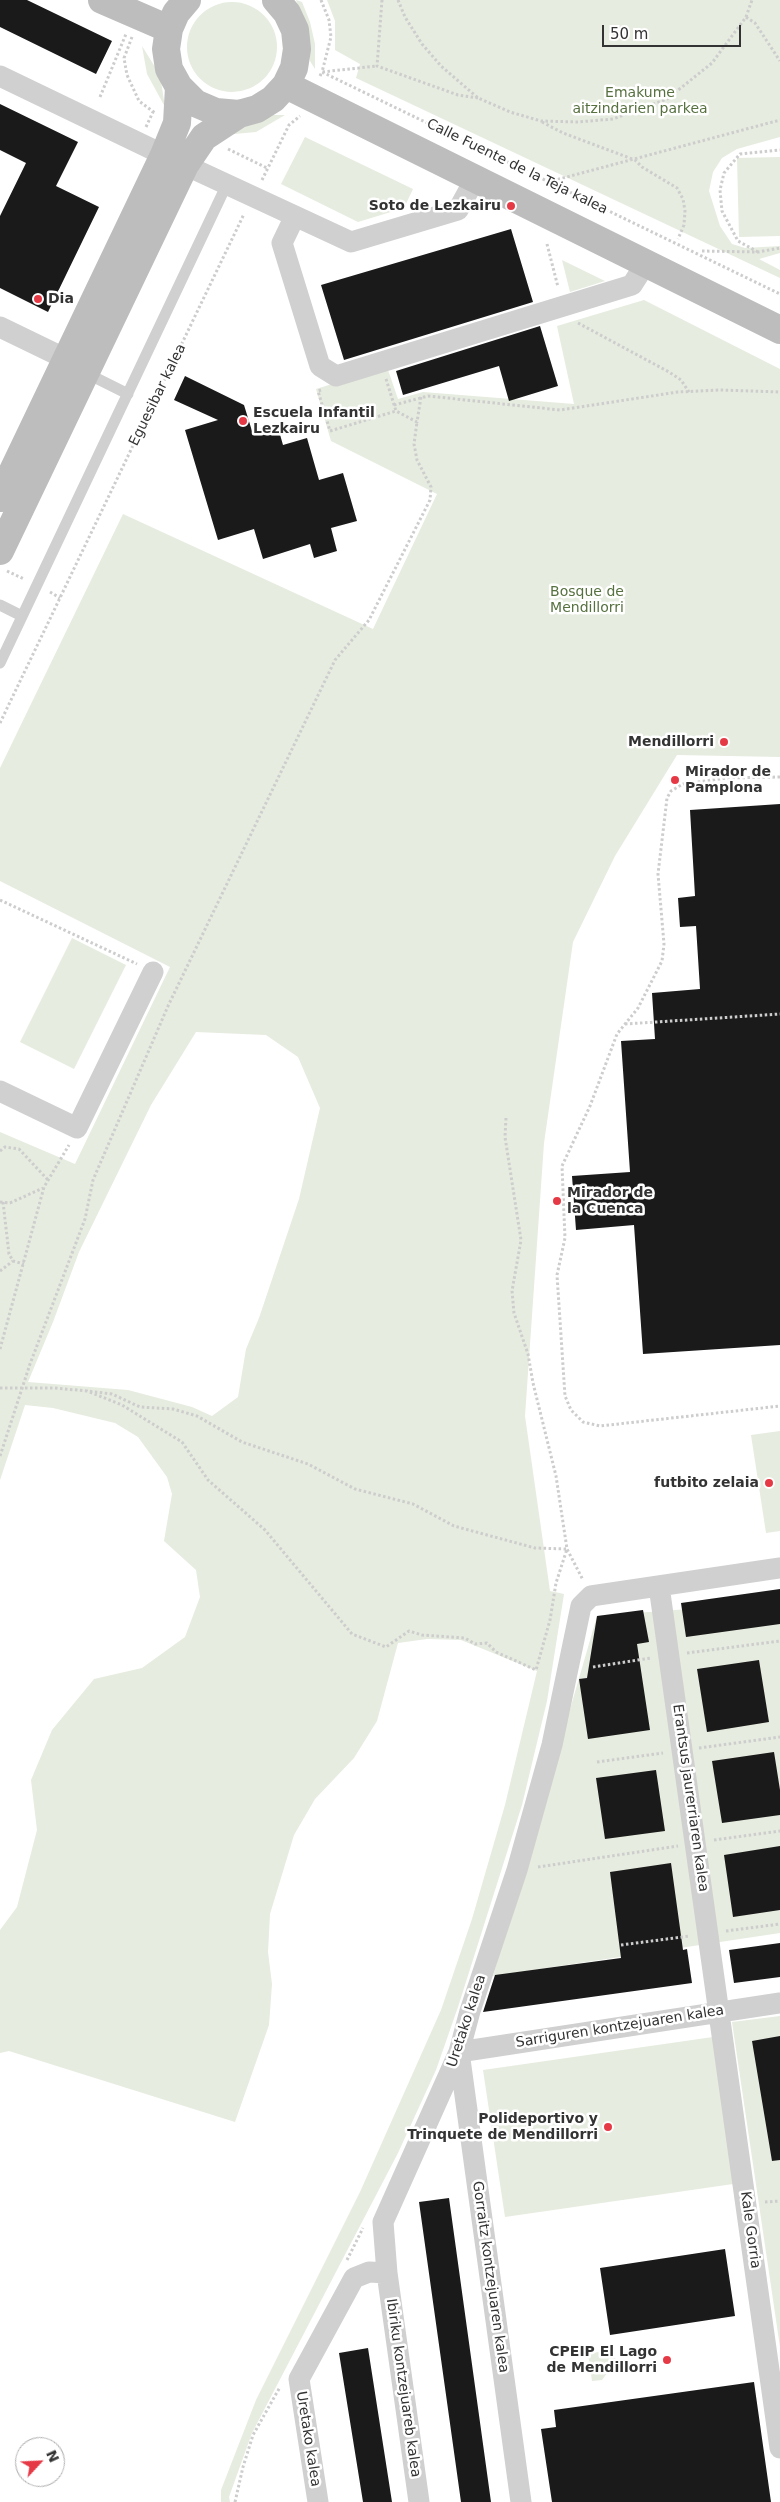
<!DOCTYPE html>
<html>
<head>
<meta charset="utf-8">
<style>
	body { margin:0 }
	#map { position:relative; width:780px; height:2502px; overflow:hidden; background:#fff; font-family:"DejaVu Sans",sans-serif }
	canvas { display:block }
	.north { position:absolute; left:15px; top:2437px; width:50px; height:50px; box-sizing:border-box; background:#fff; border:1px solid #adadad; border-radius:50%; rotate:65deg; font-size:14px; font-weight:700; line-height:20px; text-align:center; color:#333 }
	.north::after { content:''; display:block; margin:auto; width:18px; height:22px; background:#e63946; clip-path:polygon(50% 0,100% 100%,50% 72%,0 100%) }
	.scale { position:absolute; left:602px; top:25px; width:139px; height:22px; box-sizing:border-box; border:2px solid #333; border-top:0; padding-left:6px; font-size:15px; line-height:18px; white-space:nowrap; color:#333; -webkit-text-stroke:4px #fff; paint-order:stroke }
</style>
</head>
<body>
<div id="map">
<canvas width="780" height="2502"></canvas>
<div class="north">N</div>
<div class="scale">50 m</div>
</div>
<script>
const ctx = document.querySelector('canvas').getContext('2d');
ctx.lineJoin = 'round';
function fill(path, color) { ctx.fillStyle = color; ctx.fill(path, 'evenodd'); }
const shape = rows => new Path2D(rows.map(r => 'M' + r).join(''));
function stroke(path, color, width, dash) { ctx.strokeStyle = color; ctx.lineWidth = width; ctx.lineCap = dash ? 'butt' : 'round'; ctx.setLineDash(dash || []); ctx.stroke(path); }
function label(font, color, halo, rows, align = 'center') {
  ctx.font = font + ' "DejaVu Sans",sans-serif'; ctx.lineWidth = 5; ctx.setLineDash([]); ctx.textBaseline = 'middle'; ctx.strokeStyle = halo; ctx.fillStyle = color; for (const [text, x, y, turn = 0] of rows) {
    ctx.save(); ctx.translate(x, y); ctx.rotate((+turn || 0) * Math.PI / 180); ctx.textAlign = isNaN(turn) ? turn : align; if (halo) ctx.strokeText(text, 0, 0); ctx.fillText(text, 0, 0); ctx.restore();
  }
}
const green = shape([
	[296,0,302,2,310,22,315,44,315,69,310,61,304,22],
	[327,0,780,0,780,137,737,149,722,158,713,172,709,191,720,226,732,244,745,248,780,246,780,253,759,259,780,270,780,278,356,78,360,64,335,50,335,21],
	'187 47a45 45 0 1 1 90 0a45 45 0 1 1-90 0Z',
	[142,46,160,75,165,107,147,74],
	[272,115,285,115,256,132,223,135],
	[305,137,413,189,404,208,358,222,281,184],
	[780,157,780,236,739,237,737,158],
	[562,260,605,281,570,292],
	[644,300,780,369,780,757,677,755,615,856,573,942,544,1143,525,1416,550,1591,564,1594,547,1701,522,1805,458,2007,436,2070,398,2153,252,2433,229,2497,230,2502,221,2502,221,2490,256,2400,360,2192,441,2010,472,1919,505,1805,537,1671,461,1640,427,1639,398,1643,377,1721,354,1758,315,1799,294,1835,270,1914,268,1952,272,1984,269,2025,235,2122,9,2051,0,2053,0,1930,17,1907,37,1830,31,1780,52,1730,94,1679,142,1668,185,1637,200,1597,196,1570,164,1541,172,1494,167,1477,138,1437,115,1423,53,1408,25,1405,0,1480,0,1132,75,1164,170,967,0,881,0,768,123,514,373,629,437,494,331,441,316,389,387,367,398,399,423,392,574,404,557,326],
	[196,1032,266,1035,298,1057,320,1108,299,1199,259,1318,246,1349,238,1397,212,1416,192,1407,128,1390,28,1382,53,1322,79,1252,151,1105],
	[72,938,126,965,74,1069,20,1042],
	[780,1431,780,1531,766,1533,751,1435],
	[780,1602,780,1933,493,1976,597,1616],
	[780,2016,780,2347,732,2022],
	[713,2037,733,2184,505,2217,483,2070],
	[613,2349,616,2361,602,2380,592,2381,588,2354]
]);
const building = shape([
	[0,0,27,0,112,41,96,74,0,27],
	[0,104,78,142,56,186,99,207,48,312,0,288,0,216,26,163,0,150],
	[511,229,533,302,344,360,321,285],
	[540,326,558,386,509,401,499,366,403,395,396,371],
	[185,376,244,405,252,431,277,424,283,445,307,438,319,480,343,473,357,521,331,528,337,551,314,558,310,544,263,559,254,529,218,540,185,430,218,420,174,400],
	[780,804,780,1345,643,1354,634,1225,576,1230,572,1176,630,1172,621,1041,655,1039,652,993,700,989,696,926,680,927,678,898,695,896,690,810],
	[780,1589,780,1624,686,1637,681,1603],
	[643,1610,649,1642,637,1644,650,1730,588,1739,579,1679,587,1678,597,1616],
	[759,1660,769,1722,707,1732,697,1669],
	[774,1752,780,1790,780,1815,722,1823,712,1761],
	[656,1770,665,1831,605,1839,596,1778],
	[780,1846,780,1910,733,1917,724,1855],
	[671,1863,683,1950,687,1949,692,1983,483,2012,495,1975,621,1958,610,1872],
	[780,1943,780,1977,734,1983,729,1950],
	[780,2036,780,2160,772,2161,752,2041],
	[449,2198,491,2502,461,2502,419,2202],
	[725,2249,735,2316,610,2335,600,2268],
	[368,2348,392,2502,363,2502,339,2353],
	[754,2382,771,2502,552,2502,541,2429,556,2427,554,2410]
]);
const path = shape([
	[321,0,329,20,331,37,322,72,780,294],
	[382,0,377,66,458,95,478,98],
	[398,0,405,17,422,44,441,66,478,98,510,112,541,121,578,122,613,119,667,99,712,63,746,17,752,0],
	[746,17,755,23,780,61],
	[132,37,124,58,127,75,139,101,155,113],
	[320,76,322,72,377,66],
	[100,97,126,34],
	[542,122,563,133,635,160,642,167,677,188,683,199,685,211,684,225,678,239],
	[146,127,153,112],
	[228,149,267,168],
	[262,180,289,125,300,116],
	[548,182,780,120],
	[547,244,558,287],
	[702,251,758,252,780,248],
	[758,252,738,241,722,211,720,190,724,173,740,154,780,150],
	[578,323,669,372,681,380,689,392],
	[386,379,396,411,417,422,421,397],
	[321,390,318,391,330,431,396,411],
	[394,405,428,396,560,410,678,392,720,390,780,392],
	[7,571,24,579],
	[50,592,60,598],
	[0,723,244,214],
	[780,777,727,778,683,784,671,791,667,798,658,874,664,944,662,961,638,1008,617,1034,590,1106,562,1166,565,1238,557,1275,565,1396,571,1410,583,1422,600,1426,780,1406],
	[0,900,137,964],
	[625,1024,780,1014],
	[506,1118,505,1137,521,1240,512,1291,514,1313,528,1354,533,1383,556,1476,567,1549,583,1580],
	[0,1151,5,1147,19,1149,48,1180],
	[0,1202,10,1203,43,1188],
	[3,1202,9,1254,13,1261,24,1264],
	[0,1271,13,1261],
	[0,1349,44,1187,69,1145],
	[0,1388,55,1388,87,1391,112,1394,140,1407,173,1409,197,1416,242,1442,308,1464,355,1489,413,1504,454,1526,535,1548,567,1549,556,1583,550,1620,536,1670,496,1652,487,1643,475,1644,465,1638,422,1635,409,1631,386,1647,352,1634,265,1530,208,1480,182,1442,122,1405,87,1391],
	[0,1456,30,1364,85,1219,93,1180,168,1006,335,660,369,620,430,500,431,487,417,460,414,444,417,422],
	[687,1653,780,1641],
	[593,1667,651,1658],
	[699,1748,780,1737],
	[597,1762,663,1753],
	[714,1840,780,1831],
	[538,1867,678,1846],
	[726,1931,780,1924],
	[621,1945,690,1936],
	[765,2202,780,2201],
	[347,2260,363,2228],
	[235,2502,243,2467,253,2435,280,2387]
]);
const lane = shape([
	[86,373,128,394],
	[0,605,22,616],
	[0,663,227,184]
]);
const street = shape([
	[0,76,164,155],
	[185,165,351,242,458,210,475,179],
	[295,216,282,243,320,366,336,376,632,285,646,263],
	[0,327,66,359],
	[0,1091,77,1128,153,972],
	[659,1586,780,2448],
	[459,2052,521,2502],
	[459,2052,780,2003],
	[318,2502,299,2379,354,2278,369,2272,387,2273],
	[419,2502,387,2273,383,2222,459,2052,470,2011,517,1870,552,1745,581,1606,591,1596,780,1568]
]);
const secondary = shape([
	[102,0,169,29],
	[187,0,176,13,169,29,166,49,169,69,179,87,195,103,216,112,239,114,257,109,273,99,286,85,294,68,297,49,295,30,287,13,276,0],
	[286,85,780,330],
	[0,498,164,155,177,123,179,87],
	[0,551,185,165,204,137,239,114]
]);
const markers = [
	[511,206,5,"#e63946"],
	[38,299,5,"#e63946"],
	[243,421,5,"#e63946"],
	[724,742,5,"#e63946"],
	[675,780,5,"#e63946"],
	[557,1201,5,"#e63946"],
	[769,1483,5,"#e63946"],
	[608,2127,5,"#e63946"],
	[667,2360,5,"#e63946"]
];
const parkNames = [
	["Emakume",640,93],
	["aitzindarien parkea",640,109],
	["Bosque de",587,592],
	["Mendillorri",587,608]
];
const streetNames = [
	["Calle Fuente de la Teja kalea",517,167,26],
	["Eguesibar kalea",158,395,-64],
	["Erantsus jaurerriaren kalea",690,1798,82],
	["Uretako kalea",467,2021,-72],
	["Sarriguren kontzejuaren kalea",620,2027,-9],
	["Kale Gorria",750,2230,82],
	["Gorraitz kontzejuaren kalea",490,2277,82],
	["Ibiriku kontzejuareb kalea",403,2388,82],
	["Uretako kalea",308,2439,81]
];
const poiNames = [
	["Soto de Lezkairu",501,206],
	["Dia",48,299,"left"],
	["Escuela Infantil",253,413,"left"],
	["Lezkairu",253,429,"left"],
	["Mendillorri",714,742],
	["Mirador de",685,772,"left"],
	["Pamplona",685,788,"left"],
	["Mirador de",567,1193,"left"],
	["la Cuenca",567,1209,"left"],
	["futbito zelaia",759,1483],
	["Polideportivo y",598,2119],
	["Trinquete de Mendillorri",598,2135],
	["CPEIP El Lago",657,2352],
	["de Mendillorri",657,2368]
];
fill(green, '#e6ecdf');
fill(building, '#1a1a1a');
stroke(path, '#cdcdcd', 3, [2.5, 2.5]);
stroke(lane, '#d0d0d0', 11);
stroke(street, '#d0d0d0', 21);
stroke(secondary, '#bdbdbd', 28);
for (const [x, y, r, color] of markers) { const dot = new Path2D(); dot.arc(x, y, r, 0, 2 * Math.PI); ctx.fillStyle = color; ctx.fill(dot); stroke(dot, '#fff', 2); }
label('14px', '#56703f', '#fff', parkNames);
label('14px', '#333', '#fff', streetNames);
label('bold 14px', '#333', '#fff', poiNames, 'right');
</script>
</body>
</html>
